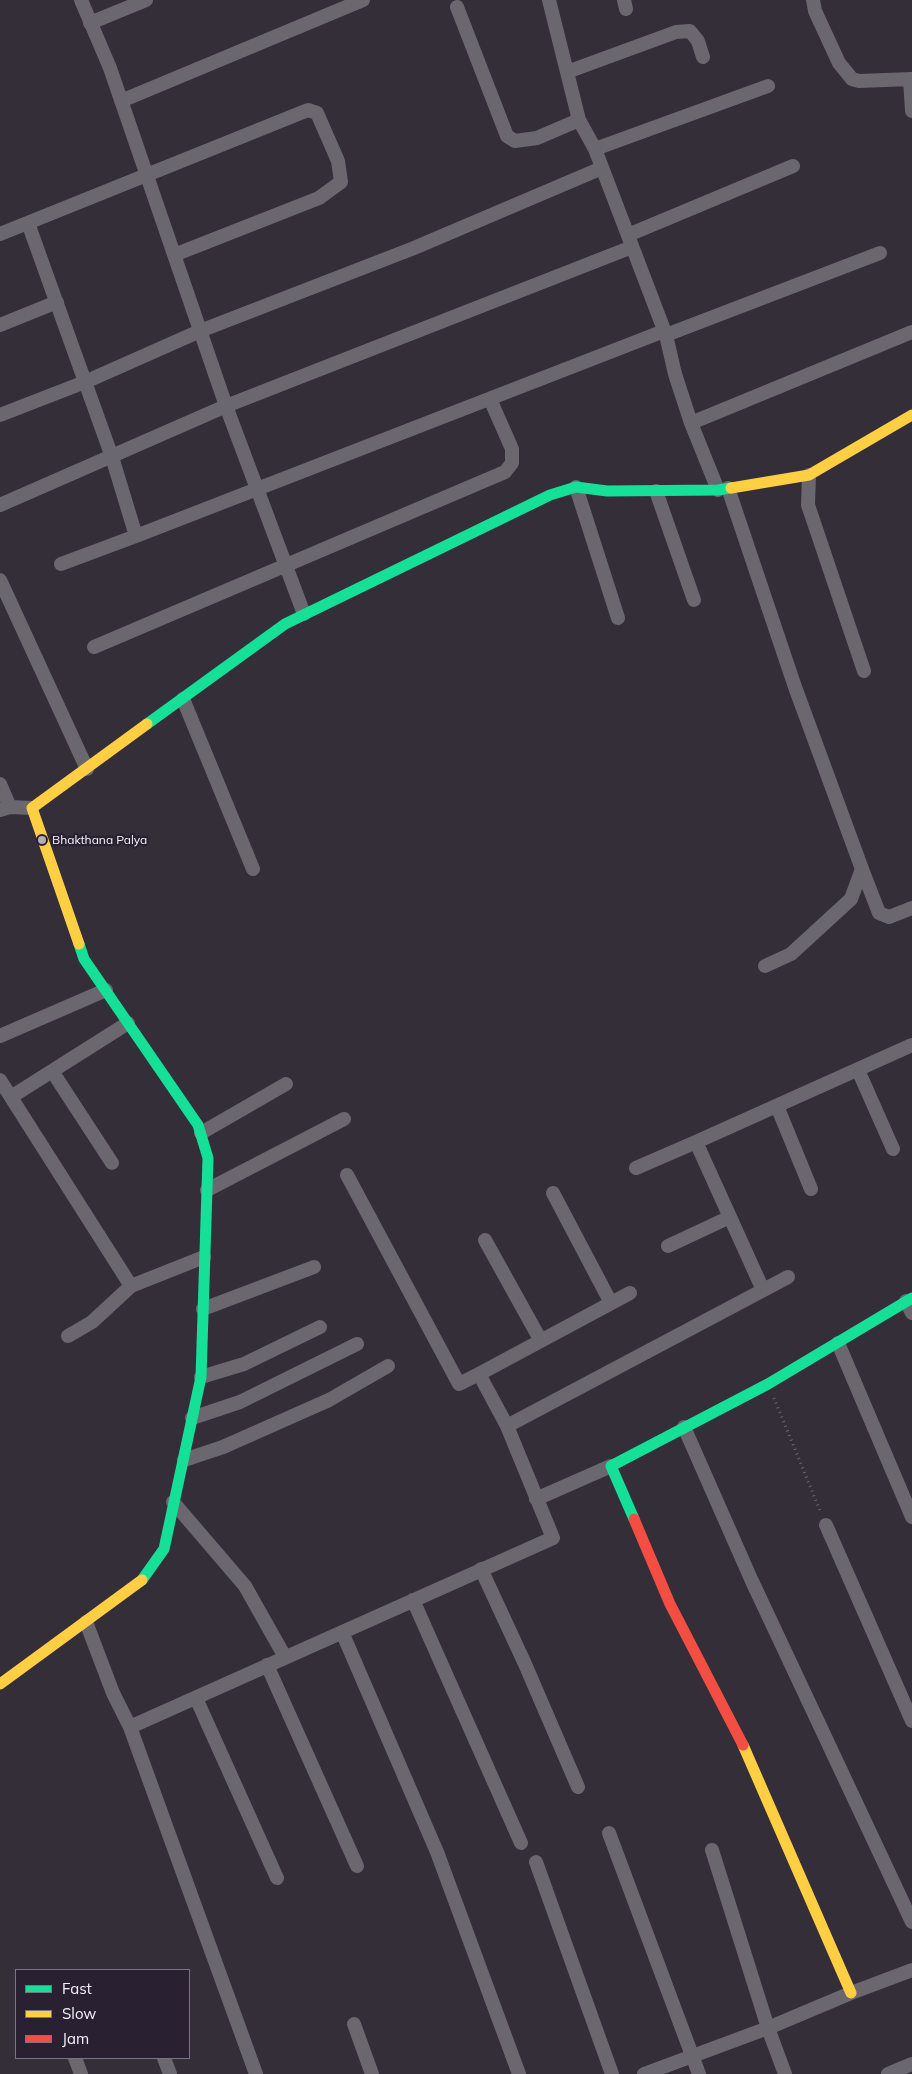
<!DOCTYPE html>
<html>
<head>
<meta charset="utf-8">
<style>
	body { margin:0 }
	#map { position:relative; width:912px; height:2074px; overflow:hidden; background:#332e38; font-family:Mulish,sans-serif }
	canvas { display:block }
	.legend { position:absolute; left:15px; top:1969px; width:175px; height:90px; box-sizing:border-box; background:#292131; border:1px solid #7b7583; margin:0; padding:6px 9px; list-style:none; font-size:15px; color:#f7f2fd }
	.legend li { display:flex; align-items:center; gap:10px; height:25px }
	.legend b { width:25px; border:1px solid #7b7583 }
</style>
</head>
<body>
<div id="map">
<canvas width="912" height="2074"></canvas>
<ul class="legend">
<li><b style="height:6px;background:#16e098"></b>Fast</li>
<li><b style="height:6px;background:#ffcf43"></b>Slow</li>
<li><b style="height:6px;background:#f24e42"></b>Jam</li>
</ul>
</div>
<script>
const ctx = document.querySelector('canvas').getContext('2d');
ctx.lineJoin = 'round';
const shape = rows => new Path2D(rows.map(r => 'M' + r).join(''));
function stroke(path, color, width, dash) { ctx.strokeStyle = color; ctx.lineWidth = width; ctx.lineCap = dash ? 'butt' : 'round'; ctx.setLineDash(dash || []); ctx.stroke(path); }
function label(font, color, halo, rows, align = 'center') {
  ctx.font = font + ' Mulish,sans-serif'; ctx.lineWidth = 4.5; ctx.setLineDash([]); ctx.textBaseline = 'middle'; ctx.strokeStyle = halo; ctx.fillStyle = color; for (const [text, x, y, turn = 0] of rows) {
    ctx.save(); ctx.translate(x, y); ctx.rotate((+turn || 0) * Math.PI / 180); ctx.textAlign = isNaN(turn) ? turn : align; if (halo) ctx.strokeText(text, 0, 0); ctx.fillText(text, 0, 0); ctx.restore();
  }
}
const path = shape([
	[774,1398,821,1513]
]);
const street = shape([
	[81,0,110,68,226,406,304,614],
	[549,0,579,120,595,149,666,335,675,374,691,423,718,490],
	[624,0,626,9],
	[813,0,815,11,839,63,852,79,859,81,912,79],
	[457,7,507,136,515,141,537,138,579,120],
	[90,23,146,0],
	[567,72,676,32,690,31,698,41,703,57],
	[910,79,912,111],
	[121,101,363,0],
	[595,149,768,86],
	[28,223,112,457,136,536,664,331],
	[0,234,308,110,317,113,338,161,341,182,319,198,174,255],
	[628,235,793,166],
	[0,325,57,302],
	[666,335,880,253],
	[0,415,85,382,200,331,414,248,602,168],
	[691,423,912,332],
	[809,475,808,505,864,671],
	[576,487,618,618],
	[728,488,795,687,862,869,851,899,791,954,765,966],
	[656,491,694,600],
	[0,505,226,406,632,247],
	[61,564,136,536],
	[0,580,87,769],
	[94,647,505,472,512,463,512,449,490,399],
	[183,699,253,869],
	[0,784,10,807],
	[0,810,10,807,32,808],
	[862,869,879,913,889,917,912,908],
	[0,1036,106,990],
	[858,1070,893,1149],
	[52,1071,112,1163],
	[0,1080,131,1286,204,1257],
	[11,1097,128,1023],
	[777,1106,811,1189],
	[201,1133,286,1084],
	[636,1168,696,1142],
	[347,1175,459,1384,479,1374],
	[207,1190,344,1119],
	[553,1193,611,1303],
	[485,1240,541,1341],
	[668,1246,730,1217],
	[763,1290,696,1142,912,1045],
	[906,1301,912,1313],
	[203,1309,314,1267],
	[68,1336,92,1322,131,1286],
	[838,1343,912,1517],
	[201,1377,244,1364,320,1327],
	[192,1418,240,1402,357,1344],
	[507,1426,479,1374,630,1293],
	[684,1427,751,1579,912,1922],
	[184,1460,223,1447,329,1400,388,1366],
	[536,1499,611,1466],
	[173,1502,245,1586,285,1657],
	[826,1525,912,1721],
	[481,1569,525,1664,578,1787],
	[413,1600,521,1843],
	[86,1622,113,1693,130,1727,256,2074],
	[342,1632,437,1852,519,2074],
	[267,1665,357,1866],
	[196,1698,277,1878],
	[130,1727,553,1538,507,1426,788,1277],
	[609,1833,699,2074],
	[712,1850,768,2028,785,2074],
	[536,1862,612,2074],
	[354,2024,372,2074],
	[75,2058,81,2074],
	[164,2058,170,2074],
	[644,2074,768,2028,851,1993,912,1970],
	[888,2074,912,2064]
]);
const fast = shape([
	[147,724,285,624,550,495,576,487,607,491,718,490,731,488],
	[79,944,84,959,198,1125,208,1158,201,1377,164,1549,142,1580],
	[634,1519,611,1466,768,1384,912,1298]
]);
const slow = shape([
	[731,488,809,475,912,415],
	[79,944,32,808,147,724],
	[0,1684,142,1580],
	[743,1745,851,1993]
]);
const jam = shape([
	[634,1519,670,1604,743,1745]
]);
const markers = [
	[42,840,5,"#b2adb8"]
];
const poiNames = [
	["Bhakthana Palya",52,840]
];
stroke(path, '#69666d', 3, [1, 4]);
stroke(street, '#6a676f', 14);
stroke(fast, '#16e098', 11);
stroke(slow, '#ffcf43', 11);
stroke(jam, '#f24e42', 11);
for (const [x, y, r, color] of markers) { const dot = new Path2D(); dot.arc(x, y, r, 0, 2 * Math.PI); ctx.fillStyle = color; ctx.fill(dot); stroke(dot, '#292131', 2); }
label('12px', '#f7f2fd', '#292131', poiNames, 'left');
</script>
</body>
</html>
